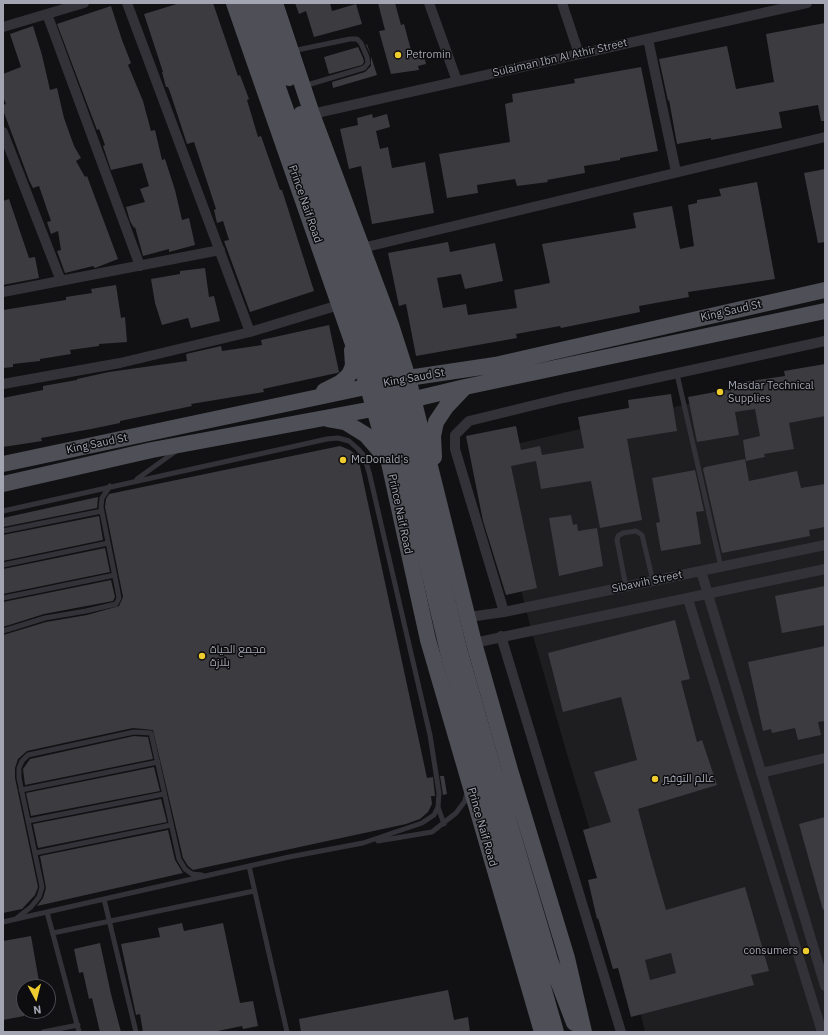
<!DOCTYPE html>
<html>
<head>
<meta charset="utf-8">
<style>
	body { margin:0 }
	#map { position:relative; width:828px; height:1035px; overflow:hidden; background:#111113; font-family:"IBM Plex Sans",sans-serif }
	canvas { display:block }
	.frame { position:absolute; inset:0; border:4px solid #a3a5b3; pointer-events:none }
	.north { position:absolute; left:16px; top:979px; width:40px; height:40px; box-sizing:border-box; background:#0d0c0e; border:1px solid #494950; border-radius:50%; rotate:173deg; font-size:11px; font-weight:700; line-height:16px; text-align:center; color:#a3a5b3 }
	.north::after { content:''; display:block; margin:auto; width:14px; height:18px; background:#eecb2e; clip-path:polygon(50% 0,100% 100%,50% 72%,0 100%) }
</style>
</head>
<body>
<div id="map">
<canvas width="828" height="1035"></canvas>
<div class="frame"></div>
<div class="north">N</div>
</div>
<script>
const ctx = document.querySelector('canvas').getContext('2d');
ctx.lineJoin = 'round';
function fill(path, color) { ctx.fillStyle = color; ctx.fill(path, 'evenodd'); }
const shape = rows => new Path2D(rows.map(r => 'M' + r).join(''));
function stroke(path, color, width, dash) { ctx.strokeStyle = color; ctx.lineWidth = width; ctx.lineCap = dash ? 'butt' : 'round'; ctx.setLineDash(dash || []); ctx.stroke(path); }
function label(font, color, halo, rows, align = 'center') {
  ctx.font = font + ' "IBM Plex Sans",Cairo,sans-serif'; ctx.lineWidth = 3; ctx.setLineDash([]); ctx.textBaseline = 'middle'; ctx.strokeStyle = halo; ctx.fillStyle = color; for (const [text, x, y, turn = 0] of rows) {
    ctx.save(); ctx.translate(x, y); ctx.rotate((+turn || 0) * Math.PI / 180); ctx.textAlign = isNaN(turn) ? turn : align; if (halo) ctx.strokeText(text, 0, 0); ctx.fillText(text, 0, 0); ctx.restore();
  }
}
const built = shape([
	[825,372,825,1032,645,1032,624,943,567,754,531,629,486,451]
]);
const building = shape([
	[180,3,213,3,238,76,240,75,249,99,247,100,258,137,261,136,280,190,282,190,314,291,250,312,224,241,229,240,223,221,217,223,214,210,216,209,194,142,187,144,171,95,168,87,166,87,162,72,163,72,144,14],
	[295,3,330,3,332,11,356,4,362,24,314,37,306,11,299,14],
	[378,3,395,3,401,25,404,24,412,54,423,51,426,64,418,66,419,70,391,74,379,31,385,30],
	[111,6,122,40,131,63,128,65,143,101,151,131,155,130,162,160,165,159,175,190,182,220,189,218,195,245,169,252,169,249,143,256,135,227,134,228,130,221,126,207,145,202,140,189,149,186,142,163,111,170,103,146,105,145,99,129,97,130,57,24],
	[825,23,825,121,821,121,818,105,779,112,782,128,711,140,711,138,677,144,669,100,668,101,659,59,727,46,736,89,774,82,766,34],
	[33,26,42,55,50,90,57,88,64,118,74,146,81,158,76,161,85,177,87,176,118,259,95,268,93,266,65,273,57,251,61,250,58,231,51,234,47,222,51,221,39,186,33,188,29,180,3,110,3,105,6,104,3,97,3,74,21,67,10,34],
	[367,44,377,75,333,88,332,82,365,72,371,66,371,56,366,45],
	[358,47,363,58,364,62,362,65,329,74,324,57],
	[641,67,658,151,620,158,620,160,584,166,585,173,547,180,548,182,517,186,515,179,477,185,478,193,447,198,439,154,510,142,505,104,513,102,512,94,575,83,574,79],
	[372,114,373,118,387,114,390,127,376,131,380,149,388,147,392,168,425,162,434,213,372,224,361,166,349,169,340,129,358,125,357,118],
	[825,169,825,242,818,243,804,173],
	[757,182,775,279,688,292,689,297,639,306,640,312,561,328,560,326,516,334,517,338,416,356,406,304,399,306,388,253,448,242,450,252,495,243,503,281,465,289,461,274,437,278,443,308,466,304,468,315,517,308,514,290,550,283,542,244,636,228,633,213,672,206,680,249,694,246,688,205,697,203,697,200,721,196,719,189],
	[9,199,29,258,35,257,39,278,3,285,3,201],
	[205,268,209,297,214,296,220,321,191,328,188,318,162,325,155,303,151,279,180,274,180,271],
	[116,285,121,318,125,317,127,342,99,344,99,346,70,350,71,354,40,359,40,361,13,364,13,367,3,368,3,310,66,300,66,297,92,293,91,289],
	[329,325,339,372,337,373,263,389,264,392,191,404,192,406,120,421,120,423,91,429,41,438,42,441,3,447,3,398,43,390,43,386,77,380,77,379,109,372,187,361,186,354,221,346,222,351,262,345,261,340],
	[825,364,825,416,789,423,794,449,764,454,765,457,746,461,743,440,760,436,755,409,735,412,739,435,697,442,688,397,737,388,736,383,785,376,784,371],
	[671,394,677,431,627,439,642,520,600,528,591,481,541,489,536,461,511,466,537,588,506,595,483,521,466,436,516,426,521,450,540,446,542,455,584,448,578,417,629,408,628,400],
	[340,446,350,450,356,455,360,466,427,778,433,777,435,796,431,796,432,804,428,812,420,819,406,824,193,870,188,866,183,858,153,730,133,728,27,751,18,759,15,768,15,778,38,887,35,895,22,909,3,913,3,635,46,622,87,615,119,606,123,597,105,507,106,499,109,494],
	[745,459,749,481,797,471,801,488,825,484,825,527,809,530,810,536,722,553,703,469,705,467],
	[695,470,704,511,696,512,701,544,661,551,656,523,660,522,652,478],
	[98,497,97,508,3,527,3,518],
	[571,515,573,525,577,524,578,531,597,528,603,566,559,576,549,518],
	[99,516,103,540,3,561,3,535],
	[105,548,110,572,3,594,3,569],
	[111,580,115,597,113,601,44,614,3,627,3,602],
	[825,586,825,625,782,633,775,596],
	[675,620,690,679,681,681,697,742,702,740,717,785,638,809,651,858,666,910,745,887,769,971,751,975,754,985,631,1017,618,968,613,969,598,918,597,919,588,880,597,878,583,830,611,822,594,772,637,760,621,697,563,712,548,653],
	[671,953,676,973,650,980,645,960],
	[825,646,825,721,818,722,821,735,798,740,795,728,772,733,771,729,763,731,748,662],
	[134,736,148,737,153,759,25,785,23,769,30,759],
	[154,767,160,791,31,816,26,793],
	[440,776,444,776,447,794,443,795],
	[161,799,167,822,38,848,33,824],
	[825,817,825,909,823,910,799,824],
	[168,830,175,860,183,873,37,906,43,898,46,888,40,856],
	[182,923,184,931,223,923,240,1003,253,1001,258,1026,243,1029,242,1026,213,1032,143,1032,140,1014,136,1015,121,944,160,937,158,928],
	[31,936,40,987,24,987,24,1016,3,1020,3,941],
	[100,943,111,994,121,1032,100,1032,92,998,89,999,83,972,79,973,74,949],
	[448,990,454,1020,468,1017,470,1032,301,1032,299,1019]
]);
const lane = shape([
	[292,51,350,39,357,39,361,43,367,57,368,63,364,68,304,86],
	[677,374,721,567],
	[137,479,176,451],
	[3,511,327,439,338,438,349,441,358,449,364,456,369,472,430,735,439,793,438,807,434,815,422,823,363,843,289,857,3,922],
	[3,531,102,511],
	[3,565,108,543],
	[626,587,617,540,618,536,623,533,636,531,642,535,653,581],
	[3,598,115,575],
	[3,631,45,618,86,611,116,604,119,598,117,587,101,507,102,498,110,486],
	[21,790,158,762],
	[438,807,444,824],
	[28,821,164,794],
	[378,841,432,832,456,813,465,801,467,792],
	[35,853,171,825],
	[249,866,287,1032],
	[104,899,136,1032],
	[47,912,79,1032],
	[17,918,31,907,39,897,42,887,19,778,19,768,22,761,28,755,134,732,151,733,179,859,185,869,192,874,202,875],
	[53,933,254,891],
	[43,1032,78,1025]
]);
const street = shape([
	[127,3,250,332],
	[429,3,457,81],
	[562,3,579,54],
	[47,14,140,266],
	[3,27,84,3],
	[648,39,676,172],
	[312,114,807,3],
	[3,132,61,281],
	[362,248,825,137],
	[3,292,220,250],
	[3,384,120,363,250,332,339,305],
	[701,571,825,986],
	[688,599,822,1032],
	[504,612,455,449,455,435,469,421,563,398,825,341],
	[469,617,504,612,825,545],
	[501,636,621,1032],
	[474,643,825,569],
	[761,773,825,758]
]);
const primary = shape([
	[234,3,368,387,388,458,428,640,542,1032],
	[248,3,288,116],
	[262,3,289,78],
	[275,3,312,114,391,325,408,378,474,643,510,770,567,958,584,1032],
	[324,391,340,383,349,375,353,366,352,350],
	[328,419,345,422,366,435,385,457],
	[434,457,433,436,436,422,446,407,465,387],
	[3,464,408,378,495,365,825,290],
	[3,484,152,450,373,409,465,387,825,311],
	[495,775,550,960,574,1023],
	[483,778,556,1032]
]);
const primaryBridge = shape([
	[301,114,380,337,404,420,459,649,495,775],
	[288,116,368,340,394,424,448,652,483,778]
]);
const markers = [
	[398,55,4,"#eecb2e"],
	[720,392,4,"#eecb2e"],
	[343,460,4,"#eecb2e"],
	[202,656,4,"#eecb2e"],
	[655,779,4,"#eecb2e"],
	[806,951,4,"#eecb2e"]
];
const poiNames = [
	["Petromin",406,55],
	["Masdar Technical",728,386],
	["Supplies",728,399],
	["McDonald's",351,460],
	["مجمع الحياة",210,650],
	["بلازة",210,663],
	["عالم التوفير",663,779],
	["consumers",798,951,"right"]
];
const streetNames = [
	["Sulaiman Ibn Al Athir Street",560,58,-13],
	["Prince Naif Road",305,204,71],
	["King Saud St",731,311,-13],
	["King Saud St",414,378,-10],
	["King Saud St",97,444,-12],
	["Prince Naif Road",400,514,78],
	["Sibawih Street",647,582,-12],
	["Prince Naif Road",482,827,74]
];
fill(built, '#1e1d20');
fill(building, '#3c3b40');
stroke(lane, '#323238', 5);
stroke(street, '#323238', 10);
stroke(primary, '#4e4f57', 16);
stroke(primaryBridge, '#4e4f57', 16);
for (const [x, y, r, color] of markers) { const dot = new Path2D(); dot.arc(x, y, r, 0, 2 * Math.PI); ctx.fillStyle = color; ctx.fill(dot); stroke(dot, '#0d0c0e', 1.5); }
label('11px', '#a3a5b3', '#0d0c0e', poiNames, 'left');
label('11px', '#a3a5b3', '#0d0c0e', streetNames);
</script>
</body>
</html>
